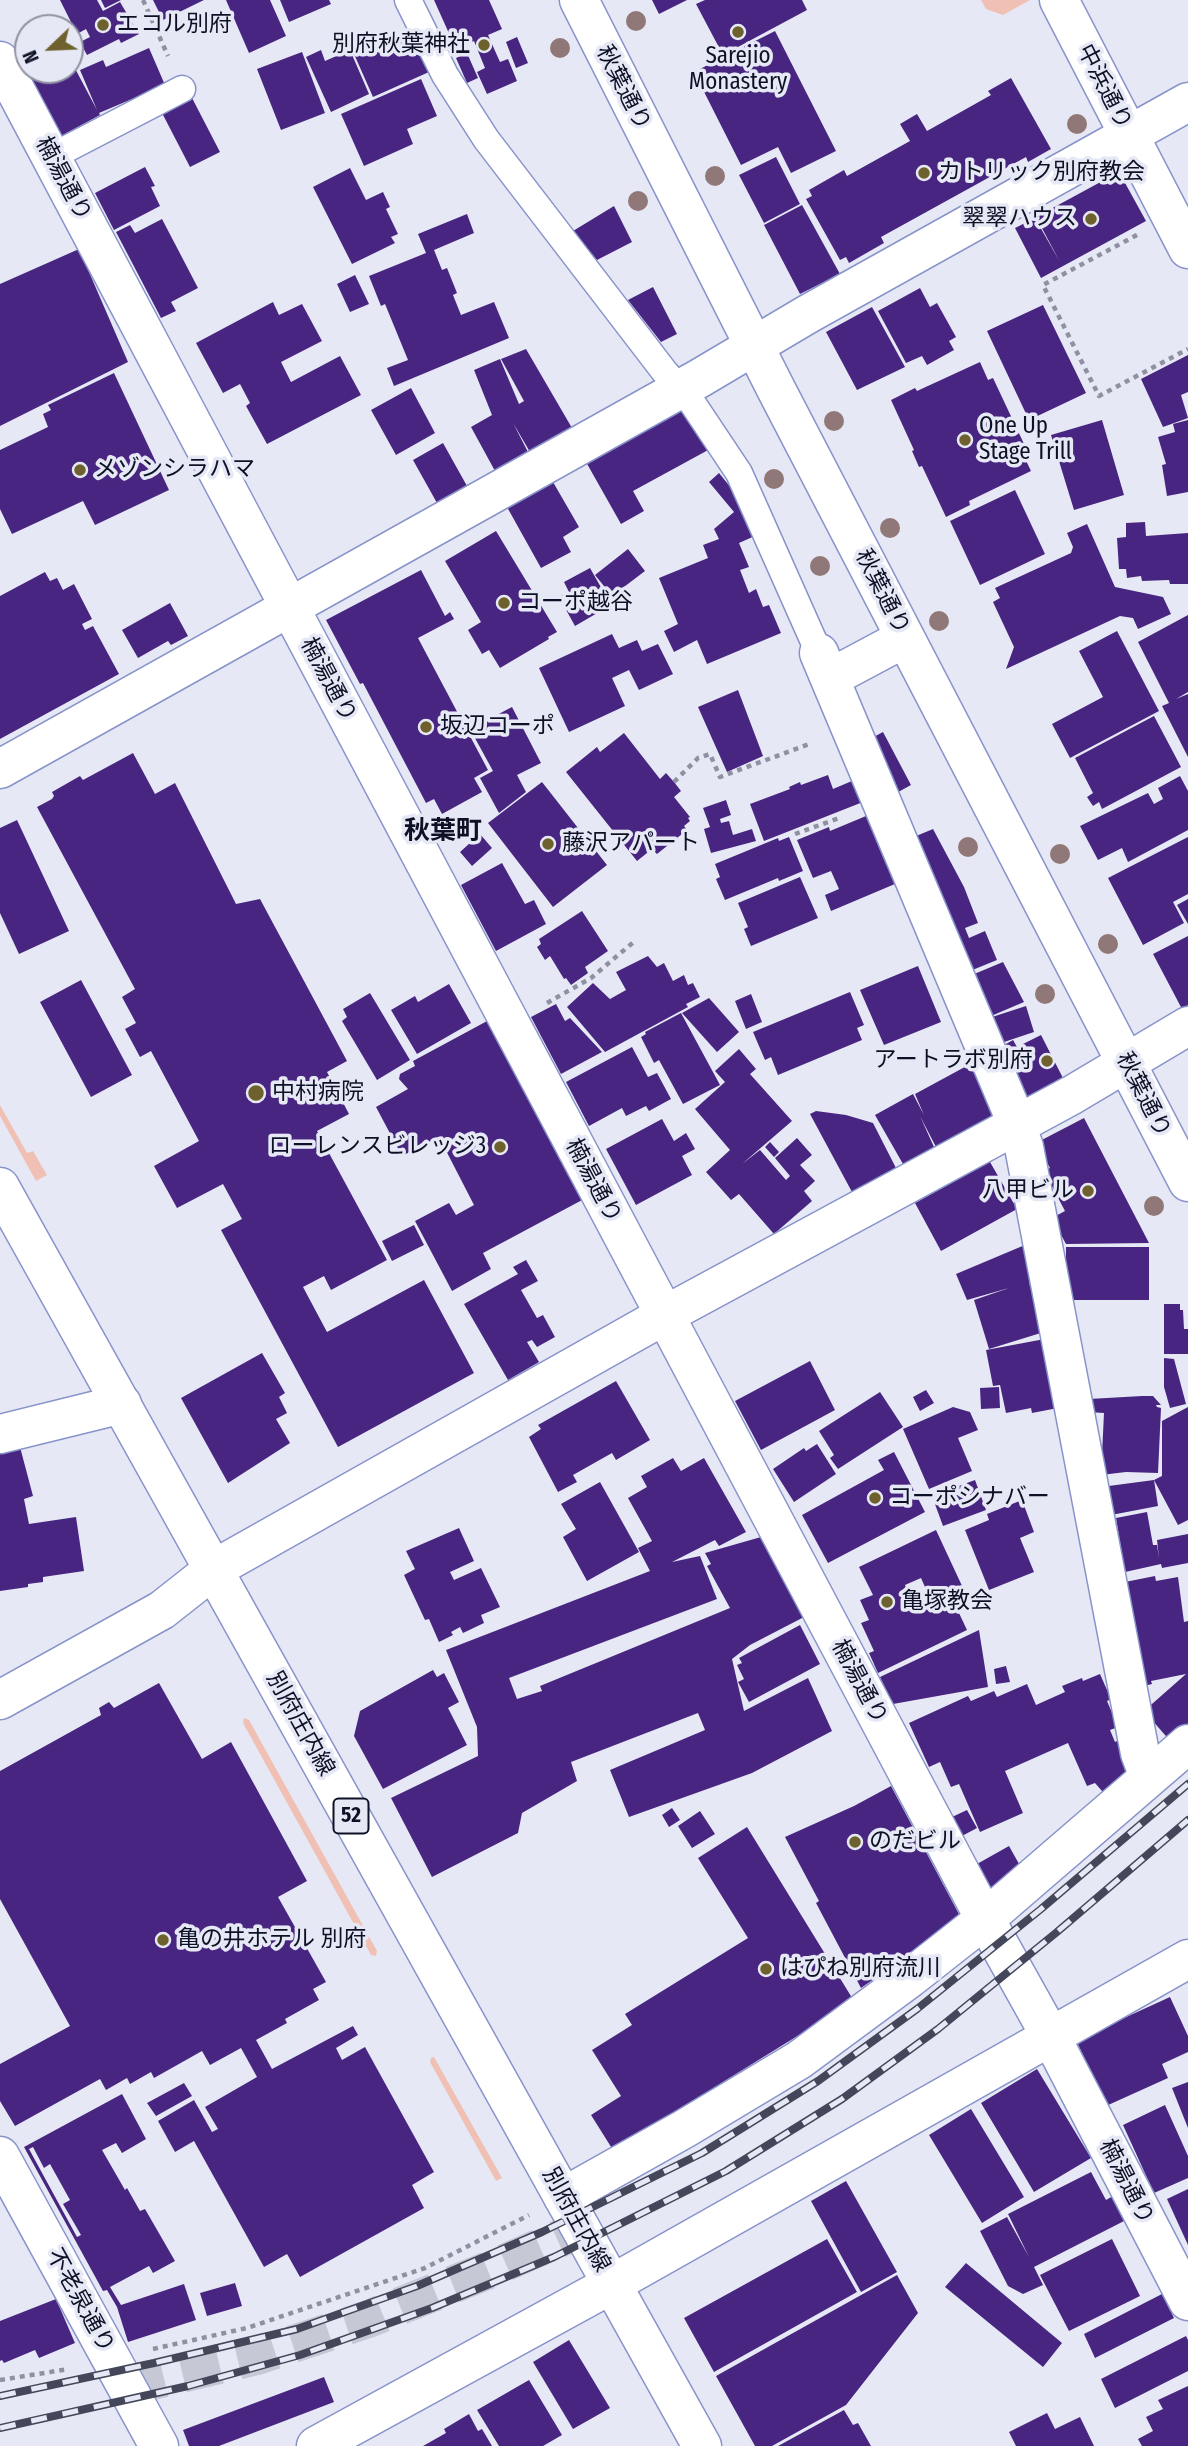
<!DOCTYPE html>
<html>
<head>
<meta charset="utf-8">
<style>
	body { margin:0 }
	#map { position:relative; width:1188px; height:2446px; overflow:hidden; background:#e6e9f5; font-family:"Fira Sans Condensed",sans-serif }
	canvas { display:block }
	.north { position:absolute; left:14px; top:14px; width:70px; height:70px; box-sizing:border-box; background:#e6e9f5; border:2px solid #9092a2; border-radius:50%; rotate:247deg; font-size:19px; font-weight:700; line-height:28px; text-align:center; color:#0e1025 }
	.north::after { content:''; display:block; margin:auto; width:24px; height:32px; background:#6e612e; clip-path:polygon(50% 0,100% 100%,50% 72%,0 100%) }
</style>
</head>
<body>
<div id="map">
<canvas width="1188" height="2446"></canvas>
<div class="north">N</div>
</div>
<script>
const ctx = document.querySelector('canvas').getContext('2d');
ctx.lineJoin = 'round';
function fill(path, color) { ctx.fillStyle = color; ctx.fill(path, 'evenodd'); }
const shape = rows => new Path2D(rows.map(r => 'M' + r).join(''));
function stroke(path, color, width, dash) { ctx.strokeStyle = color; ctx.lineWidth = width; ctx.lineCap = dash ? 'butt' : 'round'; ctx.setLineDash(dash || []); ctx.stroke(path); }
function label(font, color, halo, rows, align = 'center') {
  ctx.font = font + ' "Fira Sans Condensed","Noto Sans JP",sans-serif'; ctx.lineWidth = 7; ctx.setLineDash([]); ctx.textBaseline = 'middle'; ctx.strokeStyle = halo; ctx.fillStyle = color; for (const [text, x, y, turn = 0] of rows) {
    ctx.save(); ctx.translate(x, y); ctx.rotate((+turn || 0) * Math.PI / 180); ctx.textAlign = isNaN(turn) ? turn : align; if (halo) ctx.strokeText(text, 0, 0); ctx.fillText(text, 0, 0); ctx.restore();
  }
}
const green = shape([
	[981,0,1030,0,1003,15,986,9],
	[0,1105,27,1153,33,1151,47,1175,36,1181,0,1116],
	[244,1718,249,1720,377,1951,376,1956,371,1955,243,1723],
	[434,2057,502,2178,496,2181,430,2062,431,2058]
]);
const building = shape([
	[60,0,97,0,103,11,120,2,139,34,121,43,119,39,87,55,80,42,90,37,86,29,77,34],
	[101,0,121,0,105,8],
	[153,0,204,0,163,20],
	[226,0,270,0,286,36,249,53],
	[280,0,329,0,331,4,289,22],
	[434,0,489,0,502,29,488,35,500,62,508,59,517,81,487,94,477,72,485,68,474,41,456,49],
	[652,0,687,0,659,14],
	[705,0,802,0,807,10,723,55,696,4],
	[410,29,429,72,373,97,354,54],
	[775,31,836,151,791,173,778,147,741,165,694,72],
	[517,37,528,63,516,68,506,42],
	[149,48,165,85,99,113,100,115,61,136,31,80,49,70,70,70,70,59,97,110,80,70,103,60,106,67],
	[321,50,325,61,350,50,369,94,331,112,306,57],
	[302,52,325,113,281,130,257,69],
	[467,53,478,78,467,83,456,58],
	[1011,78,1051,149,1028,162,1026,157,881,237,884,243,849,263,846,257,840,260,806,199,812,196,809,190,844,170,847,176,910,141,900,124,917,114,927,131,991,95,988,91],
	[421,79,437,116,407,129,413,144,364,166,341,114],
	[191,96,220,152,190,167,161,111],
	[776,157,800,204,764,223,739,175],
	[145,167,155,186,151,187,160,206,114,230,95,193],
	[350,168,366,200,383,192,390,207,386,209,398,234,391,237,395,243,352,264,313,187],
	[1119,172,1146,221,1041,278,1015,228,1035,218,1060,262,1036,217],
	[802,205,840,274,800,294,764,225],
	[614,206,632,242,597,260,573,231],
	[467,214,474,233,434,250,442,270,447,268,457,293,453,295,461,315,494,302,509,338,394,386,387,368,408,360,385,304,381,306,369,276,426,253,418,234],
	[162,219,198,288,171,302,176,311,161,318,116,232,130,225,135,233],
	[79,249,128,362,0,426,0,284],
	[355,275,369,304,350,312,337,284],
	[653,287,677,334,661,342,628,300],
	[920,288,930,307,937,303,956,337,949,341,954,350,927,365,922,356,906,363,878,311],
	[273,302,279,315,302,304,322,341,281,362,291,382,340,356,361,395,267,444,246,406,250,403,240,384,223,393,196,343],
	[1043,305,1086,393,1029,420,987,331],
	[872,307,905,367,857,390,826,332],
	[526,349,572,428,530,452,513,423,528,452,495,471,471,427,492,415,474,370,500,359,519,404,524,401,501,359],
	[1188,355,1188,392,1181,395,1188,418,1163,427,1141,379],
	[980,362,988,380,993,378,1025,446,1020,448,1031,471,969,501,970,505,946,517,922,466,919,467,912,451,914,450,891,400,915,388,917,391],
	[114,373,169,490,95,525,83,501,12,534,0,509,0,450,48,427,43,414,51,410,48,405],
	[411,388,435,433,396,455,371,410],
	[685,405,710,449,633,491,644,511,621,524,586,462],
	[1102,420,1124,495,1074,510,1051,435],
	[1188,420,1188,492,1167,496,1162,465,1166,464,1158,437,1175,432,1173,424],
	[443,443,467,486,437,503,413,460],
	[719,473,744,504,757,535,739,543,749,567,740,570,749,593,756,589,763,607,769,605,781,633,707,664,697,640,674,652,664,631,678,624,659,578,708,558,703,545,719,539,714,529,734,512,709,482],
	[553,482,579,527,563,537,571,552,541,568,507,507],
	[1015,490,1045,554,980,585,950,521],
	[1145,522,1146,536,1188,533,1188,584,1170,584,1169,580,1142,581,1141,576,1127,578,1126,569,1119,569,1117,538,1126,537,1126,523],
	[1087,524,1115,587,1163,597,1171,614,1138,629,1133,618,1120,616,1006,669,1014,647,993,602,1000,598,995,588,1071,553,1073,547,1067,533],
	[496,531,557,632,548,637,549,639,500,668,489,650,482,654,468,630,481,622,445,561],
	[628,549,645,571,612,596,595,575],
	[590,568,611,605,575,626,559,597,569,592,564,582],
	[421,570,445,616,450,612,454,619,418,638,488,770,474,778,482,792,442,814,434,799,426,803,363,683,360,684,326,620],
	[45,572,50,581,57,578,63,590,74,584,92,619,82,624,85,630,93,626,119,674,0,739,0,596],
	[170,603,188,636,171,645,168,641,138,658,122,630],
	[1188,615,1188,692,1176,699,1188,694,1188,757,1162,706,1169,703,1138,642],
	[1117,631,1159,711,1070,758,1052,724,1103,697,1079,651],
	[612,634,619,648,637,640,642,651,658,644,673,674,639,690,629,670,612,678,625,706,569,732,539,668],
	[738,690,763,756,727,772,698,707],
	[512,707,541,763,517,775,526,792,499,813,480,778,493,771,470,729],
	[1154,716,1181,767,1102,809,1099,802,1093,806,1087,797,1093,793,1075,758],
	[883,732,911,785,891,796,868,740],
	[624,733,660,779,666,773,674,782,681,791,674,797,690,817,688,818,690,821,684,826,687,830,657,854,652,849,637,861,566,772,597,747,600,752],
	[133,753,155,794,175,783,236,904,260,899,347,1061,327,1072,349,1114,317,1131,387,1260,331,1290,324,1276,303,1287,327,1332,424,1280,474,1373,338,1447,221,1230,242,1219,223,1184,177,1208,154,1166,199,1141,151,1051,140,1057,125,1029,136,1023,122,997,135,989,37,807,52,799,54,796,52,792,80,776,83,780],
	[828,775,833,789,859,778,868,800,764,841,750,804,790,789,789,787,800,782,801,785],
	[1180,776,1188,791,1188,830,1128,862,1122,848,1098,860,1080,826,1148,793,1154,804,1163,799,1158,788],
	[542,782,607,865,553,907,488,823],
	[726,800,731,815,720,819,721,823,729,821,733,835,752,829,756,841,711,853,704,829,710,827,703,808],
	[866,816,868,820,871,819,902,881,831,911,825,895,839,889,831,871,813,878,797,840,829,827,830,831],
	[17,820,69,931,19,954,0,913,0,828],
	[933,829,964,887,978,923,965,928,969,938,985,931,997,960,965,973,909,839],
	[480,834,492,848,472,866,460,852],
	[789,837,803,871,779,881,778,878,725,900,716,879,720,877,715,864,778,838,779,841],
	[1188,837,1188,894,1173,902,1184,923,1143,945,1108,878],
	[502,863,525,904,534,900,546,924,496,951,461,885],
	[800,877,818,918,751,946,744,929,748,927,738,903],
	[1188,899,1188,924,1177,905],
	[582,911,608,951,585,967,588,973,571,985,566,978,564,979,550,956,545,960,537,947,541,944,539,939],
	[1188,936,1188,1005,1182,1009,1153,954],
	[648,956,657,967,664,963,673,981,684,975,688,985,693,983,700,997,686,1004,688,1007,605,1052,567,1007,593,983,612,1001,610,999,626,990,616,972],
	[1003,962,1024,1002,984,1019,967,977],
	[918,966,941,1022,884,1045,860,990],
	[81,980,132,1075,91,1097,40,1002],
	[449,984,471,1023,417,1054,391,1010,415,996,418,1002],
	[850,992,864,1025,857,1028,862,1040,778,1075,771,1057,765,1060,753,1032],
	[370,993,410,1060,377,1080,342,1021,347,1017,343,1009],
	[751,994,762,1022,746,1029,735,1001],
	[709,998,739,1032,717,1052,682,1013],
	[556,1004,565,1021,570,1018,602,1052,561,1074,531,1017],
	[1026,1006,1034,1032,995,1045,986,1019],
	[681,1013,720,1085,683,1104,659,1060,654,1063,641,1037,646,1034,645,1032],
	[489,1020,584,1199,483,1253,491,1269,452,1291,415,1221,449,1203,456,1215,474,1205,439,1137,402,1156,376,1107,408,1089,399,1079,400,1074,415,1066,413,1061],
	[1041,1035,1064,1080,1022,1102,999,1048,1013,1040,1017,1047],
	[632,1047,648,1077,657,1073,671,1099,649,1111,646,1106,626,1116,622,1108,589,1126,566,1082],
	[739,1049,756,1069,750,1074,792,1121,742,1164,760,1150,786,1180,790,1176,775,1158,797,1138,812,1155,800,1165,815,1181,804,1191,812,1201,774,1234,739,1194,731,1200,706,1172,730,1150,695,1109,725,1082,715,1071],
	[974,1062,997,1114,936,1147,920,1116,934,1147,903,1164,875,1115,913,1094,924,1115,915,1094],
	[816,1111,846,1115,873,1123,896,1168,852,1192,810,1114],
	[1084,1118,1149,1243,1066,1244,1052,1218,1065,1211,1044,1171,1050,1168,1036,1143],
	[662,1119,674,1141,686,1133,695,1149,682,1156,692,1175,636,1205,606,1149],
	[770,1142,779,1152,774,1157,765,1147],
	[990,1162,1017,1209,941,1251,915,1203],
	[414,1225,424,1245,392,1261,382,1241],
	[1032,1242,1038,1280,1029,1282,1044,1332,989,1349,974,1300,1009,1288,967,1300,956,1274],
	[1066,1247,1149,1247,1149,1300,1066,1300],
	[526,1260,538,1281,521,1290,537,1318,543,1315,555,1337,537,1347,532,1340,527,1342,539,1362,508,1380,464,1304,518,1274,513,1267],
	[1164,1304,1180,1304,1180,1310,1183,1310,1184,1329,1188,1329,1188,1354,1164,1354],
	[1050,1338,1063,1407,1032,1413,1031,1408,1006,1413,1000,1385,993,1386,986,1350],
	[262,1353,285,1393,279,1397,287,1413,276,1419,290,1443,228,1483,181,1398],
	[1164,1358,1174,1359,1186,1404,1170,1408,1164,1387],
	[810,1361,835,1410,761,1450,735,1401],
	[616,1381,650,1440,616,1460,612,1453,573,1475,577,1482,558,1492,529,1437,541,1429,538,1425],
	[999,1387,1000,1408,981,1409,980,1388],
	[926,1390,934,1403,920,1411,913,1397],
	[880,1392,903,1427,838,1469,830,1458,834,1455,819,1431],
	[1142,1396,1153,1396,1161,1405,1156,1405,1157,1407,1161,1408,1158,1473,1126,1472,1101,1475,1104,1413,1088,1412,1089,1399],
	[953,1407,970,1412,978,1430,958,1438,972,1471,929,1489,903,1429],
	[1188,1407,1188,1520,1178,1525,1154,1480,1162,1476,1162,1421],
	[817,1444,836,1474,794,1502,773,1469,804,1448,806,1451],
	[20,1447,33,1496,24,1499,29,1524,76,1517,84,1571,43,1577,43,1582,28,1584,28,1587,0,1591,0,1452],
	[894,1452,925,1512,828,1563,802,1515,884,1470,878,1460],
	[673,1458,681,1471,704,1458,746,1532,719,1546,715,1540,672,1562,700,1556,717,1599,509,1678,517,1699,542,1691,540,1686,730,1608,707,1566,711,1564,705,1553,761,1537,804,1617,750,1645,732,1659,744,1711,808,1678,832,1731,752,1773,629,1817,610,1770,705,1730,698,1713,571,1762,577,1781,522,1813,518,1833,432,1877,391,1798,478,1756,477,1727,446,1650,650,1571,638,1548,652,1541,628,1498,647,1487,641,1476],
	[975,1480,986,1510,943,1526,932,1496],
	[1154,1480,1158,1506,1106,1516,1101,1487],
	[600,1482,639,1552,587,1581,563,1537,576,1529,561,1504],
	[1022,1500,1034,1532,1020,1538,1034,1572,989,1590,965,1530,989,1520,987,1514],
	[1147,1512,1153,1545,1157,1545,1159,1558,1157,1540,1188,1534,1188,1563,1162,1568,1161,1564,1125,1572,1116,1518],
	[459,1528,474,1561,450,1572,454,1580,481,1568,500,1607,481,1615,484,1623,463,1633,460,1627,451,1632,453,1635,439,1642,429,1619,425,1620,404,1575,415,1569,406,1551],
	[936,1530,963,1588,950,1594,967,1630,878,1673,869,1653,874,1651,861,1623,869,1620,860,1600,873,1595,859,1567],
	[921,1578,929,1596,913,1603,905,1585],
	[1155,1576,1156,1581,1178,1577,1184,1622,1188,1621,1188,1729,1172,1743,1144,1711,1186,1674,1151,1681,1152,1684,1144,1686,1125,1582],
	[800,1625,820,1664,749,1702,738,1682,744,1679,737,1665,742,1663,739,1658],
	[979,1630,988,1687,893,1704,880,1677],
	[1006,1666,1010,1682,996,1684,994,1669],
	[433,1670,437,1677,444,1673,459,1702,448,1708,467,1745,383,1789,354,1736,360,1711],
	[1100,1674,1111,1699,1107,1701,1118,1727,1110,1730,1115,1742,1123,1738,1133,1773,1109,1799,1095,1783,1087,1786,1068,1743,1005,1771,1023,1813,980,1832,959,1784,951,1787,940,1762,929,1767,909,1723,968,1696,971,1701,994,1691,997,1697,1027,1684,1036,1705,1065,1692,1062,1686,1082,1678,1083,1681],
	[159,1683,202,1759,231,1742,307,1881,278,1897,326,1982,313,1989,319,2000,285,2019,287,2023,256,2040,272,2069,353,2026,358,2035,336,2048,342,2060,365,2047,434,2172,412,2185,424,2208,300,2277,287,2254,264,2267,194,2141,175,2152,158,2121,194,2100,212,2132,218,2129,205,2107,257,2077,241,2048,210,2065,202,2051,154,2078,151,2072,130,2084,127,2078,106,2090,100,2079,15,2126,0,2101,0,2064,70,2026,0,1899,0,1771,101,1715,99,1708,109,1702,114,1708],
	[891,1786,961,1918,861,1988,816,1903,819,1901,785,1837,854,1806],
	[672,1808,680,1820,669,1827,662,1815],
	[967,1810,977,1828,962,1836,952,1817],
	[700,1811,715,1834,692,1848,678,1826],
	[747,1827,854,2001,613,2150,591,2115,621,2096,592,2050,632,2025,625,2014,748,1938,698,1858],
	[1009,1846,1023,1871,994,1897,977,1864],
	[1170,1997,1188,2036,1188,2052,1162,2064,1168,2078,1106,2106,1076,2040],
	[1037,2069,1091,2158,1034,2192,981,2103],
	[1188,2082,1188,2128,1172,2088],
	[184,2083,192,2096,156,2116,147,2103],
	[122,2094,146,2139,122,2153,116,2143,102,2150,125,2190,127,2188,140,2211,145,2209,175,2261,153,2273,149,2266,110,2287,121,2305,184,2284,196,2320,128,2342,117,2307,107,2290,103,2291,24,2147],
	[33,2147,44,2168,50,2164,70,2200,63,2204,81,2235,77,2237,29,2149],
	[1165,2105,1188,2156,1188,2178,1154,2193,1123,2125],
	[971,2109,1024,2197,982,2223,929,2135],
	[1091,2172,1106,2200,1113,2196,1126,2220,1034,2267,1043,2285,1023,2294,1008,2286,980,2231,1007,2217,1029,2257,1008,2214],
	[846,2181,897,2272,861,2292,811,2201],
	[1188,2189,1188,2245,1167,2199],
	[827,2239,857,2292,714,2372,684,2318],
	[1112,2239,1140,2296,1069,2331,1040,2275],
	[966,2263,1062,2343,1043,2367,945,2287],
	[897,2275,918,2313,846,2405,772,2446,755,2446,716,2376],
	[235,2283,242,2306,207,2316,200,2293],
	[1162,2294,1174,2318,1095,2358,1084,2334],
	[56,2299,75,2343,39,2358,35,2350,4,2363,2,2360,0,2361,0,2321],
	[1186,2336,1188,2340,1188,2371,1115,2408,1101,2379],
	[569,2340,610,2408,573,2429,533,2362],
	[324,2377,334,2402,219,2446,189,2446,183,2430],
	[529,2380,562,2435,543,2446,499,2446,477,2410],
	[1188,2386,1188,2446,1142,2446,1138,2439,1153,2431,1146,2417,1163,2409,1158,2400],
	[844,2410,853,2425,858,2423,871,2446,778,2446],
	[1047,2413,1055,2429,1080,2417,1094,2446,1016,2446,1009,2432],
	[469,2414,478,2431,482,2429,492,2446,423,2446,446,2433,444,2429]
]);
const pedestrianTunnel = shape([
	[127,2387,257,2356,371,2318,491,2269,581,2229]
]);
const path = shape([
	[143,0,168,56],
	[1137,235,1043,285,1099,396,1188,349],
	[674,782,698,758,710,754,720,777,812,743],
	[795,834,842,817],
	[547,1003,591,978,636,940],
	[153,2349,247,2328,425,2268,529,2215],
	[0,2380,69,2369]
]);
const service = shape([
	[408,0,445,75,486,139,664,371,693,404,739,473,819,653],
	[51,157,182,89]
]);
const minor = shape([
	[1059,0,1188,249],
	[0,61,985,1919,1051,2037,1188,2301],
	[819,653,1010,1107,1024,1147,1140,1753,1149,1777],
	[830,678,905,638],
	[0,769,700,378,808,314,1188,102],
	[0,1434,122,1404],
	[0,1700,162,1610,214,1569,665,1315,1072,1095,1188,1026],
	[0,2156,159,2446],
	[563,2197,684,2129,799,2060,910,1978,985,1919,1188,1744],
	[316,2446,612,2284,1188,1959]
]);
const tertiary = shape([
	[579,0,777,391,1188,1182]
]);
const primary = shape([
	[0,1187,702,2446]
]);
const rail = shape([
	[0,2396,154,2363,297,2329,417,2286,542,2232,702,2153,818,2081,917,2009,1041,1909,1188,1784],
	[0,2428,188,2386,300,2355,432,2308,554,2257,726,2171,842,2099,938,2029,1057,1932,1188,1820]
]);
const trees = [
	[636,21],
	[560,48],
	[1077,124],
	[715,176],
	[638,201],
	[834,421],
	[774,479],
	[890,528],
	[820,566],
	[939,621],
	[968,847],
	[1060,854],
	[1108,944],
	[1045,994],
	[1154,1206]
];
const markers = [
	[103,25,7,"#6e612e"],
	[738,32,7,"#6e612e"],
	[484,45,7,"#6e612e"],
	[924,173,7,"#6e612e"],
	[1091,219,7,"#6e612e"],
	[965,440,7,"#6e612e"],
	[80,470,7,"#6e612e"],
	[504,603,7,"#6e612e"],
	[426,727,7,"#6e612e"],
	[548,844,7,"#6e612e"],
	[1047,1061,7,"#6e612e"],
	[256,1093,9,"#6e612e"],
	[500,1147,7,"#6e612e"],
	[1088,1191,7,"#6e612e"],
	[875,1498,7,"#6e612e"],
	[887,1602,7,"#6e612e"],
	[855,1842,7,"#6e612e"],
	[163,1940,7,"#6e612e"],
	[766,1969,7,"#6e612e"]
];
const shields = [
	[351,1816,35]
];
const shieldNames = [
	["52",351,1816]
];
const poiNames = [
	["エコル別府",117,25],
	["別府秋葉神社",470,45,"right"],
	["Sarejio",738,57,"center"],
	["Monastery",738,83,"center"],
	["カトリック別府教会",938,173],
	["翠翠ハウス",1077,219,"right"],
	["One Up",979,427],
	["Stage Trill",979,453],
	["メゾンシラハマ",94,470],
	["コーポ越谷",518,603],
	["坂辺コーポ",440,727],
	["藤沢アパート",562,844],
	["アートラボ別府",1033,1061,"right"],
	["中村病院",272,1093],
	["ローレンスビレッジ3",486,1147,"right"],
	["八甲ビル",1074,1191,"right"],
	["コーポシナバー",889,1498],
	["亀塚教会",901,1602],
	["のだビル",869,1842],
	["亀の井ホテル 別府",177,1940],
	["はぴね別府流川",780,1969]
];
const streetNames = [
	["中浜通り",1104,87,63],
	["秋葉通り",623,88,63],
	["楠湯通り",63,179,62],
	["秋葉通り",882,592,63],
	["楠湯通り",328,680,62],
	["秋葉通り",1143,1095,63],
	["楠湯通り",593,1181,62],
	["楠湯通り",859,1682,62],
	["別府庄内線",300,1724,61],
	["楠湯通り",1126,2182,63],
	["別府庄内線",576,2220,61],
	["不老泉通り",80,2301,61]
];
const quarterNames = [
	["秋葉町",443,832]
];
fill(green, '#efc0b3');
fill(building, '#482581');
stroke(pedestrianTunnel, '#c6c8d6', 38, [38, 19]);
stroke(service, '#8893ca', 29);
stroke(minor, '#8893ca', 41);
stroke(tertiary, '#8893ca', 41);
stroke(primary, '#8893ca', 41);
stroke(path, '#8f91a1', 4.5, [5, 5]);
stroke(service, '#fff', 26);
stroke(minor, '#fff', 38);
stroke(tertiary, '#fff', 38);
stroke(primary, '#fff', 38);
stroke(rail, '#444759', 8);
stroke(rail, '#e6e9f5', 5, [16]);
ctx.fillStyle = '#8f7877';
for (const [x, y] of trees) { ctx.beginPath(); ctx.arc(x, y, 10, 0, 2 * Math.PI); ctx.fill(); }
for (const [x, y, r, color] of markers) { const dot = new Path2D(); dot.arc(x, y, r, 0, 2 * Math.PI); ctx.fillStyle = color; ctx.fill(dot); stroke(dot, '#e6e9f5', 2.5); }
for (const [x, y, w] of shields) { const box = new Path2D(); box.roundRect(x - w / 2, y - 17.5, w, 35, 5); ctx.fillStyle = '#e6e9f5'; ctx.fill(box); stroke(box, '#0e1025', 2); }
label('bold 21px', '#0e1025', null, shieldNames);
label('23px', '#0e1025', '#e6e9f5', poiNames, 'left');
label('23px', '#0e1025', '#e6e9f5', streetNames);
label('bold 26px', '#0e1025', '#e6e9f5', quarterNames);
</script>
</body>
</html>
